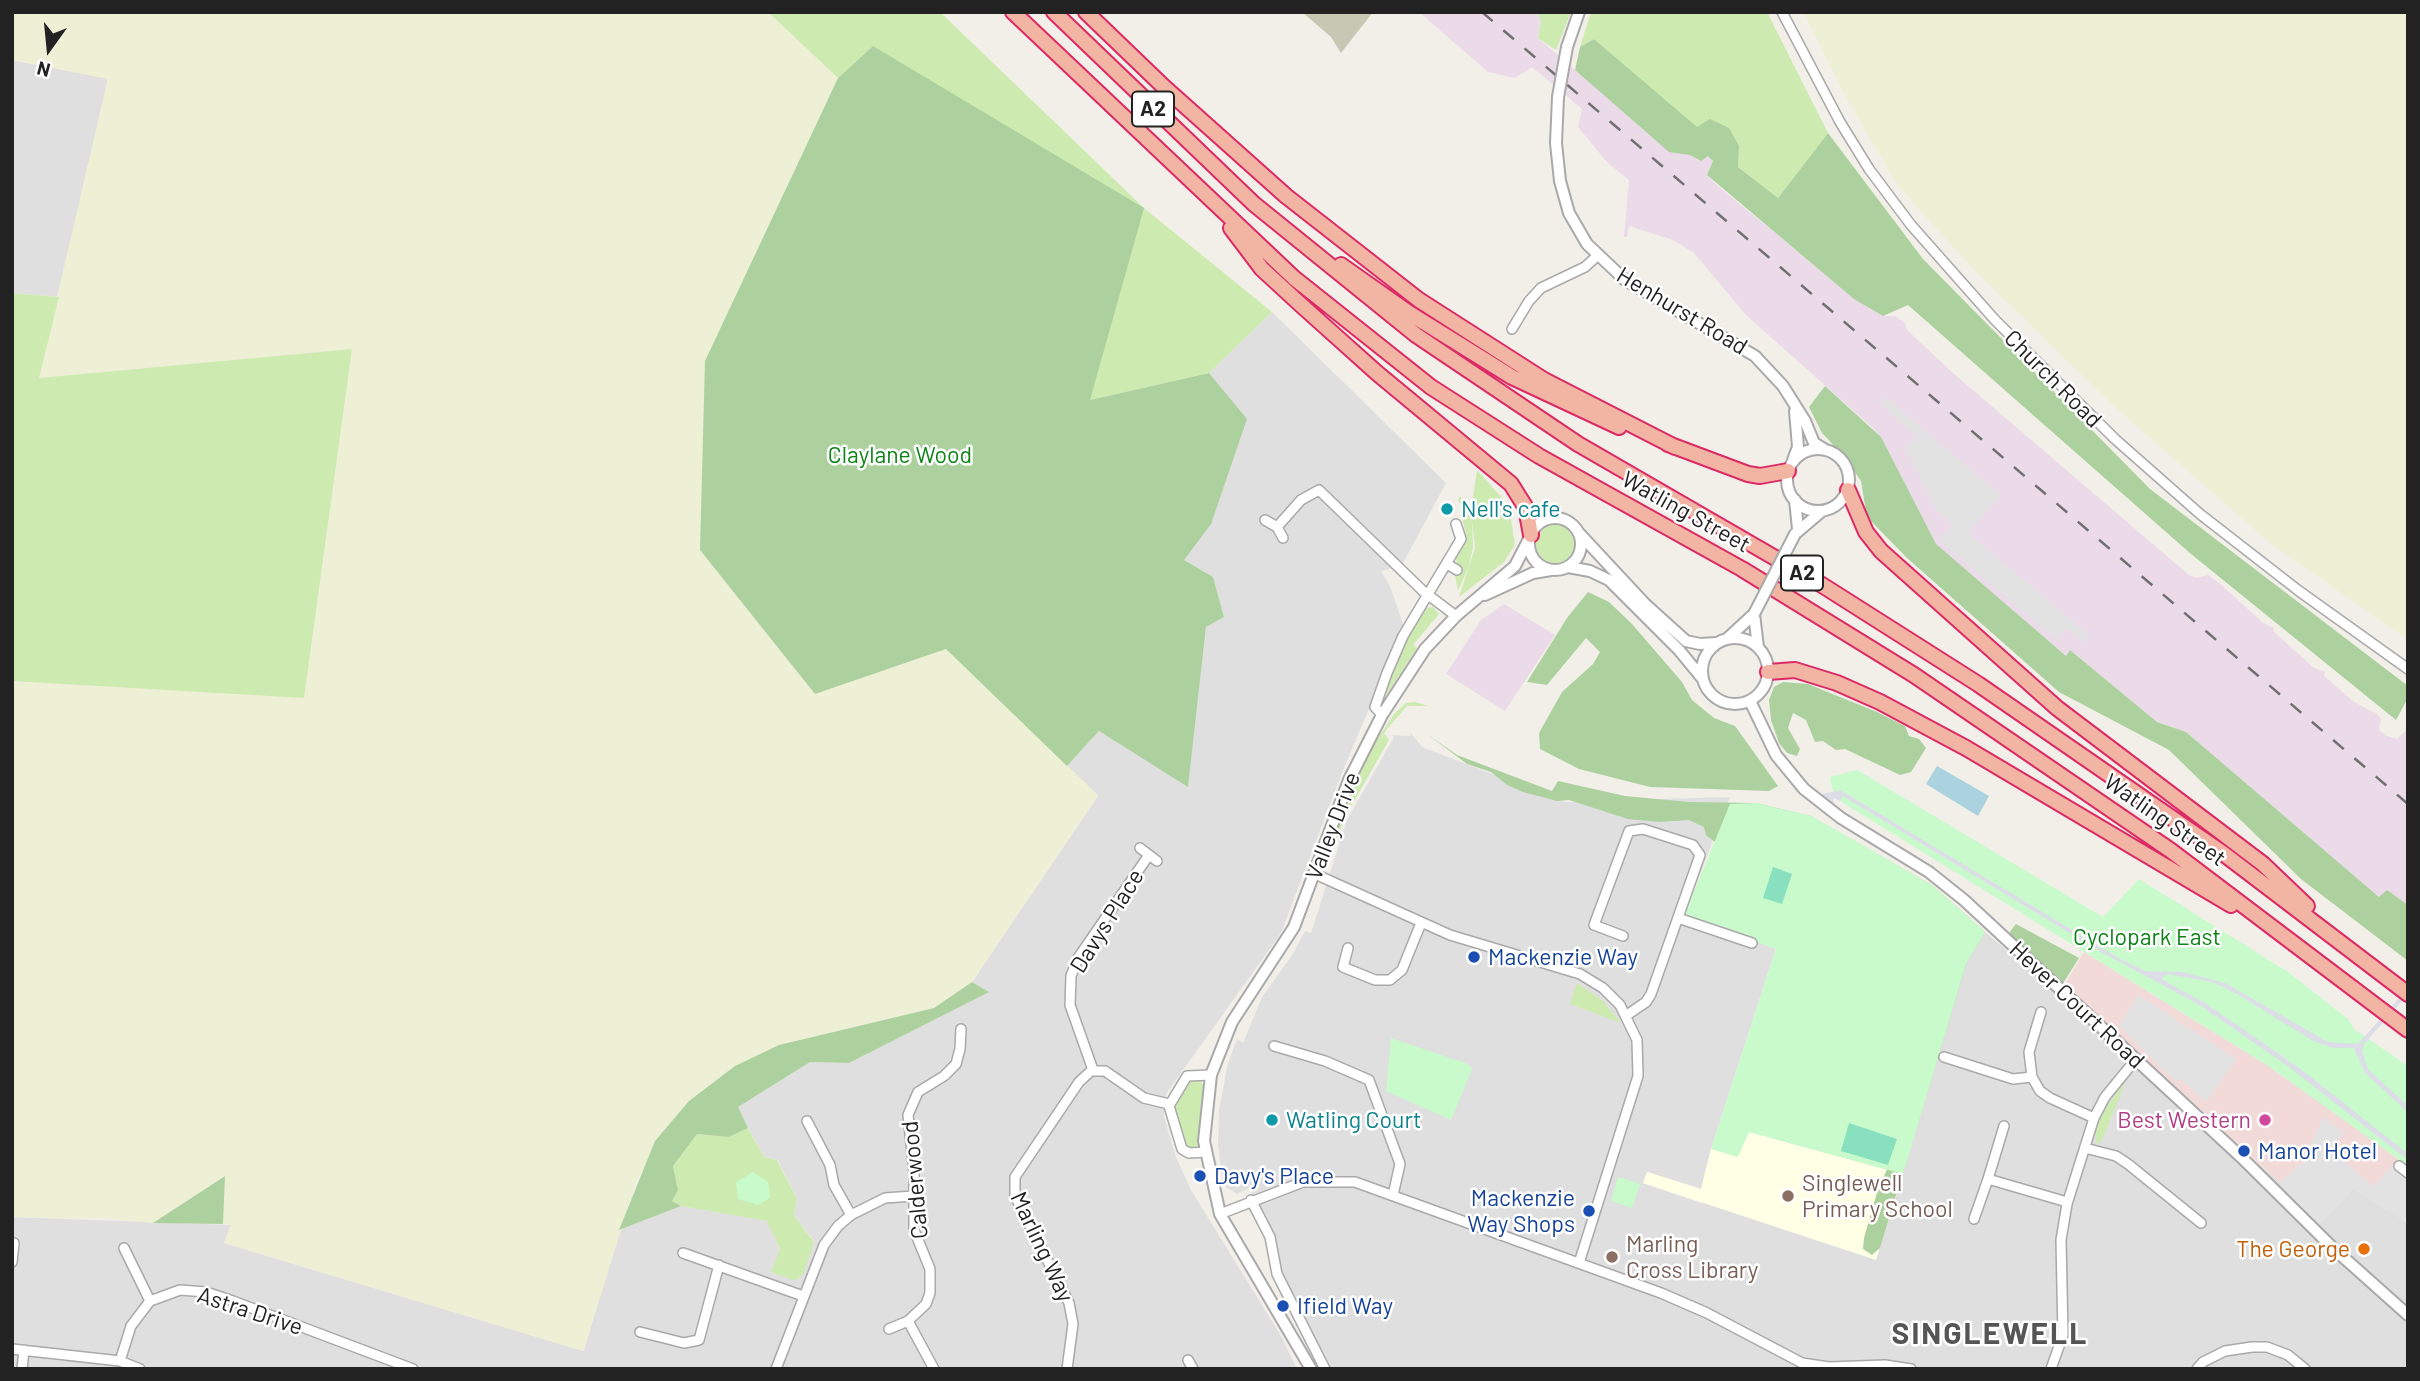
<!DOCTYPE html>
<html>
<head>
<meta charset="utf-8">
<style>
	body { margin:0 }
	#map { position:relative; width:2420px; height:1381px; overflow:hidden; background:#f2efe9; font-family:Barlow,sans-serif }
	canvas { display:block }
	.frame { position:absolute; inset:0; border:14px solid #222; pointer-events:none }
	.north { position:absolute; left:14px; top:14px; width:70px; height:70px; -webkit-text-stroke:5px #fff; paint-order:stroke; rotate:195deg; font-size:19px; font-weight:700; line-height:28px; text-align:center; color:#222 }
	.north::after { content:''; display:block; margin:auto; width:24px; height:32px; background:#222; clip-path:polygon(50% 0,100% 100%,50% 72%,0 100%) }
</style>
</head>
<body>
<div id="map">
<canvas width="2420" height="1381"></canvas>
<div class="frame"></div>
<div class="north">N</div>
</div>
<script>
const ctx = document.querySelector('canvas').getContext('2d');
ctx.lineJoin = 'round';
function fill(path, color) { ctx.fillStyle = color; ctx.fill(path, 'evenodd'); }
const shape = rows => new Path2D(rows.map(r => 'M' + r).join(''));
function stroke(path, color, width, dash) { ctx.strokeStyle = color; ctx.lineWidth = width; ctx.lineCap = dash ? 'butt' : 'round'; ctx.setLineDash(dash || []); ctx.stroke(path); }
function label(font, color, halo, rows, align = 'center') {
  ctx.font = font + ' Barlow,sans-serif'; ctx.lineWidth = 5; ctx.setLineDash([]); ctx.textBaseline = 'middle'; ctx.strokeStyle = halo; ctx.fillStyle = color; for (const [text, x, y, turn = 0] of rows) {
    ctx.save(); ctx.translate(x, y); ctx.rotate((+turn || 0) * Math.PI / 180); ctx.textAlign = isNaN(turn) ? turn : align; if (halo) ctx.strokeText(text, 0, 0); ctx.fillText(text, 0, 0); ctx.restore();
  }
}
const residential = shape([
	[12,60,108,78,59,297,12,293],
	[1272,312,1446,483,1402,565,1381,571,1390,586,1404,627,1343,770,1281,933,1166,1094,1164,1117,1176,1157,1191,1190,1281,1336,1297,1369,12,1369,12,1217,231,1225,224,1243,584,1351,619,1230,681,1206,768,1221,780,1250,814,1241,794,1215,797,1199,778,1160,764,1157,737,1107,810,1062,849,1063,988,992,972,982,1098,796,1067,766,1099,731,1188,786,1206,627,1224,617,1213,577,1184,560,1247,420,1209,373],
	[1410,732,1422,747,1565,802,1730,797,1684,915,1776,948,1711,1149,1701,1189,1648,1172,1643,1183,1701,1203,1966,964,1985,932,2275,1178,2319,1225,2353,1189,2404,1220,2408,1225,2408,1369,1332,1369,1279,1265,1278,1249,1267,1217,1249,1188,1237,1194,1223,1185,1218,1144,1219,1110,1228,1063,1237,1039,1243,1043,1262,997,1293,954,1305,931,1311,933,1347,820,1394,737,1391,735,1411,736]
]);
const commercial = shape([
	[2084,952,2267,1065,2386,1149,2408,1168,2408,1214,2404,1220,2353,1189,2319,1225,2275,1178,2064,986]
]);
const industrial = shape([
	[1419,12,1537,12,1541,21,1538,38,1669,151,1690,155,1700,161,1708,155,1713,161,1707,175,1719,187,1857,300,1883,316,1895,316,1905,323,1907,330,1953,373,2189,575,2196,578,2208,575,2219,583,2262,622,2274,628,2273,631,2314,668,2325,672,2324,676,2354,702,2377,714,2381,719,2379,730,2387,736,2397,739,2408,728,2408,905,2379,897,2186,732,2157,722,2070,650,2066,656,1935,544,1875,430,1746,315,1694,253,1673,240,1629,226,1627,237,1624,237,1629,180,1607,162,1578,127,1582,109,1532,67,1515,78,1488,72],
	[1504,604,1555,635,1505,711,1446,674,1481,620]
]);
const education = shape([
	[1749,1132,1903,1174,1876,1260,1643,1183,1647,1172,1701,1189,1711,1149,1738,1157]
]);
const construction = shape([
	[1302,12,1373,12,1341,53,1331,37]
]);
const farmland = shape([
	[12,12,768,12,838,78,705,361,815,694,946,649,1098,795,972,982,934,1008,779,1045,735,1066,638,1177,583,1351,224,1243,231,1225,223,1224,224,1176,153,1223,113,1219,12,1217,12,681,304,697,352,349,38,378,108,79,12,60],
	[1803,12,2408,12,2408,640,2271,544,2118,410,1973,269,1898,186,1846,98]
]);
const grass = shape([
	[768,12,940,12,1144,208,1272,312,1209,373,1090,400,873,46,838,78],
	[1537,12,1571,12,1556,50,1538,38,1541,21],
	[1591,12,1767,12,1828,133,1778,198,1738,167,1739,146,1697,128,1594,39,1580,47],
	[12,293,59,297,39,378,352,349,304,698,12,681],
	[1477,470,1503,499,1511,519,1515,545,1504,562,1459,597,1475,548,1471,511],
	[1460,496,1467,504,1472,520,1473,547,1469,566,1458,591,1455,575,1459,567,1455,558,1466,534,1460,510,1462,506,1458,501],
	'1536 544a19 19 0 1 1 38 0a19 19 0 1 1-38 0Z',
	[1433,607,1439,614,1413,645,1417,648,1381,703,1402,645,1425,608],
	[1415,702,1428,706,1407,706,1387,729,1381,739,1385,734,1389,740,1346,815,1326,868,1326,855,1363,761,1394,714,1406,703],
	[1577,983,1602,1000,1621,1023,1570,1004],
	[1199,1079,1203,1085,1199,1141,1196,1148,1190,1150,1181,1143,1172,1104,1186,1080],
	[2126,1080,2103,1138,2097,1145,2095,1135,2102,1113],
	[748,1128,764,1157,777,1160,797,1199,794,1215,814,1242,804,1273,796,1281,771,1272,780,1249,767,1221,681,1206,672,1201,678,1190,673,1166,697,1134,729,1137]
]);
const forest = shape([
	[1594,39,1697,127,1710,119,1729,128,1739,146,1738,167,1778,198,1828,133,1923,259,2150,489,2408,686,2408,698,2396,720,2191,554,1908,305,1883,316,1854,299,1707,175,1713,161,1708,156,1701,161,1690,155,1669,152,1575,70,1580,47],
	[873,46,1144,208,1090,400,1209,373,1247,419,1211,524,1184,560,1213,577,1224,617,1206,627,1188,787,1099,731,1067,766,946,649,815,694,700,550,705,361,838,78],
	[1825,386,1881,437,1936,544,2066,656,2070,650,2157,722,2186,732,2379,897,2387,890,2408,905,2408,961,2301,879,2169,750,2059,692,1907,558,1867,517,1861,481,1843,455,1822,433,1809,407],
	[1588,592,1609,602,1632,624,1682,682,1692,700,1714,718,1735,726,1778,786,1769,791,1650,787,1579,769,1540,749,1539,733,1562,692,1593,664,1600,652,1586,638,1547,685,1527,682,1567,618],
	[1783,682,1808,684,1877,712,1905,726,1909,736,1919,739,1926,748,1911,772,1900,775,1845,749,1836,750,1823,741,1815,742,1806,720,1793,713,1788,728,1800,749,1797,756,1787,753,1779,743,1771,720,1769,700,1774,687],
	[1427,734,1457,755,1552,791,1558,781,1625,796,1689,802,1756,803,1811,816,1933,886,1985,932,1966,964,1880,1248,1872,1255,1863,1249,1864,1238,1878,1189,1895,1152,1720,846,1706,835,1704,827,1689,820,1659,822,1628,819,1569,800,1557,801,1523,792,1507,785,1491,772,1467,764],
	[2016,924,2079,958,2062,985,2009,933],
	[972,982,989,992,849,1063,810,1062,738,1107,748,1128,729,1137,697,1134,673,1166,678,1190,672,1201,681,1206,619,1230,655,1141,689,1101,735,1066,779,1045,934,1008],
	[225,1176,223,1224,153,1223]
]);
const park = shape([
	[1857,770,2103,917,2139,879,2288,972,2348,1019,2354,1029,2408,1066,2408,1166,2267,1065,1840,801,1833,792,1830,777],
	[1756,803,1811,816,1831,827,1933,886,1985,932,1966,964,1903,1174,1749,1132,1738,1157,1711,1149,1776,949,1684,916,1730,804],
	[1391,1038,1468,1064,1472,1069,1451,1120,1386,1091],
	[753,1172,768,1182,770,1198,758,1205,738,1199,736,1182],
	[1618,1177,1640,1184,1632,1208,1611,1201]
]);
const pitch = shape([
	[1773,867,1792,874,1782,904,1763,898],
	[1849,1123,1897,1139,1888,1165,1841,1151]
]);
const parking = shape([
	[1886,397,2000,495,1968,533,2090,636,2084,643,2067,628,2056,640,1939,540,1952,525,1936,510,1906,449,1916,436,1880,403],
	[2138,995,2236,1059,2206,1102,2181,1079,2176,1082,2119,1026],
	[2323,1118,2344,1132,2333,1151,2373,1187,2393,1165,2408,1179,2408,1214,2404,1220,2353,1189,2319,1225,2279,1183,2302,1163]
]);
const plaza = shape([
	[1840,790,2120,959,2145,971,2182,972,2225,983,2328,1042,2358,1044,2408,988,2408,994,2365,1043,2362,1051,2368,1069,2408,1106,2408,1112,2365,1073,2354,1048,2333,1048,2313,1041,2237,994,2212,982,2168,974,2161,979,2205,1003,2302,1070,2408,1154,2408,1160,2285,1064,2198,1004,2103,953,1846,798,1842,796,1840,801,1833,798,1834,806,1819,795]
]);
const water = shape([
	[1937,766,1989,796,1978,816,1926,784]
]);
const minor = shape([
	[1782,12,1840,122,1869,169,1911,225,1995,320,2115,439,2200,514,2299,591,2408,669],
	[1512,329,1529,301,1541,288,1585,267,1597,256],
	[1265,520,1277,527],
	[1283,538,1277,527,1301,500,1319,490,1423,591,1456,616],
	[1447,564,1457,570],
	[1382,715,1375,707,1387,673,1403,636,1461,539,1456,524],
	[1140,848,1157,861],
	[1315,874,1450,935,1580,974,1603,988,1620,1005,1637,1040,1638,1076,1579,1263],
	[1678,918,1752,943],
	[1623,936,1594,925,1629,831,1643,829,1693,845,1700,855,1651,994,1646,1002,1627,1015],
	[1348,948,1343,967,1375,980,1390,980,1402,970,1421,923],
	[2041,1012,2029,1052,2032,1077,2040,1091,2050,1098,2094,1118],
	[1274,1046,1325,1061,1369,1080,1400,1164,1393,1195],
	[1944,1057,2013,1079,2032,1077],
	[1093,1070,1070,1005,1071,976,1078,958,1149,855],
	[807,1121,830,1165,834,1185,851,1215],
	[2085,1148,2116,1156,2128,1164,2201,1223],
	[1206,1152,1189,1153,1182,1149,1169,1106,1187,1076,1211,1075],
	[2399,1166,2408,1173],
	[1988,1179,2004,1126],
	[1251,1200,1270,1237,1277,1274,1325,1369],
	[1220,1214,1303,1182,1355,1182,1661,1293,1707,1313,1802,1363,1829,1367,1885,1365,1911,1369],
	[1974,1219,1988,1179,2067,1202],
	[124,1248,150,1301],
	[683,1253,803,1296],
	[12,1262,14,1243],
	[908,1321,934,1369],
	[889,1329,908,1321,926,1304,930,1293,930,1269,914,1230,914,1172,908,1115,918,1092,944,1076,956,1064,960,1049,961,1029],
	[640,1332,684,1343,699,1340,719,1265],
	[12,1349,120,1361,140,1369],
	[1188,1360,1193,1369],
	[120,1361,131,1326,150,1301,180,1290,206,1292,233,1301,413,1369],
	[22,1369,24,1350],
	[776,1369,824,1245,838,1226,851,1215,885,1198,913,1196],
	[1067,1369,1073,1324,1069,1303,1015,1196,1015,1177,1079,1082,1091,1071,1105,1071,1144,1098,1169,1104],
	[2051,1369,2063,1335,2061,1240,2067,1204,2094,1118,2105,1097,2136,1059],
	[2197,1369,2203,1362,2225,1351,2252,1347,2267,1347,2288,1355,2305,1369]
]);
const tertiary = shape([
	[1567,47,1579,12],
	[1558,97,1556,143,1560,181,1569,213,1587,244,1625,280,1755,356,1783,386,1805,421,1814,443,1824,449],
	'1787 480a31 31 0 1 1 62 0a31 31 0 1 1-62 0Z',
	[1793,460,1798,447,1795,411],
	[1795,500,1798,529],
	'1529 544a26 26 0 1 1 52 0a26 26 0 1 1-52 0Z',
	[1578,532,1645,604,1686,641,1700,644,1716,643],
	[1795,534,1822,511],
	[1568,567,1590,571,1609,580,1679,650,1702,678],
	[1485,595,1533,573,1551,570],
	[1754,614,1758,647],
	'1702 671a33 33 0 1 1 66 0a33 33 0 1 1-66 0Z',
	[1728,638,1754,614],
	[1750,701,1776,755,1804,789,1841,818,1929,872,1964,900,2240,1156,2333,1248,2408,1315],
	[1311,1369,1220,1214,1204,1141,1211,1075,1232,1022,1294,927,1349,780,1382,715,1425,649,1456,616,1515,566,1531,535]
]);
const trunk = shape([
	[1013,12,1294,278,1431,387,1539,456,1742,569,1914,675,2170,850,2408,1030],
	[1054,12,1254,204,1416,335,1578,444,1822,585,1978,684,2224,854,2408,994],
	[1086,12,1164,87,1286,196,1419,300,1544,380,1675,447],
	[1231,228,1262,269,1300,304,1377,373,1511,484,1526,508,1531,535],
	[1341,265,1409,313,1512,377,1619,427],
	[1668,444,1748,474,1760,476,1788,471],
	[1848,490,1866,532,1881,551,2057,708,2263,864,2307,906],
	[1768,672,1795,670,1837,683,1880,702,1966,748,2231,905]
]);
const rail = shape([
	[1482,12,2408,804]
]);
const tertiaryBridge = shape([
	[1558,97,1567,47],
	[1754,614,1795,534]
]);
const markers = [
	[1447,509,7,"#0f9aa8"],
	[1474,957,7,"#1a4fb4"],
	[1272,1120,7,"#0f9aa8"],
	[2265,1120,7,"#d1479c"],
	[2244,1151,7,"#1a4fb4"],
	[1200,1176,7,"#1a4fb4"],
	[1788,1196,7,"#8d6e63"],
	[1589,1211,7,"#1a4fb4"],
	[2364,1249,7,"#e8710a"],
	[1612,1257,7,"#8d6e63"],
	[1283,1306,7,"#1a4fb4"]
];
const shields = [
	[1153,109,42],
	[1802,573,42]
];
const shieldNames = [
	["A2",1153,109],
	["A2",1802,573]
];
const streetNames = [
	["Henhurst Road",1682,311,31],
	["Church Road",2053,379,45],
	["Watling Street",1686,512,29],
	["Watling Street",2165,820,35],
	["Valley Drive",1333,826,-69],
	["Davys Place",1107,921,-58],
	["Hever Court Road",2077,1005,43],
	["Calderwood",915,1180,-95],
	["Marling Way",1042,1247,65],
	["Astra Drive",250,1311,18]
];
const parkNames = [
	["Claylane Wood",900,455],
	["Cyclopark East",2147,937]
];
const cultureNames = [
	["Nell's cafe",1461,509],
	["Watling Court",1286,1120]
];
const transitNames = [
	["Mackenzie Way",1488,957],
	["Manor Hotel",2258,1151],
	["Davy's Place",1214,1176],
	["Mackenzie",1575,1198,"right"],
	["Way Shops",1575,1224,"right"],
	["Ifield Way",1297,1306]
];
const hotelNames = [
	["Best Western",2251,1120]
];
const educationNames = [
	["Singlewell",1802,1183],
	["Primary School",1802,1209],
	["Marling",1626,1244],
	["Cross Library",1626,1270]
];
const foodNames = [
	["The George",2350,1249]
];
const districtNames = [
	["SINGLEWELL",1990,1334]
];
fill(residential, '#e0dfdf');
fill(commercial, '#f2dad9');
fill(industrial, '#ebdbe8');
fill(education, '#ffffe5');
fill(construction, '#c7c7b4');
fill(farmland, '#eef0d5');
fill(grass, '#cdebb0');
fill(forest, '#add19e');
fill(park, '#c8facc');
fill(pitch, '#88e0be');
fill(parking, '#e2e2e2');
fill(plaza, '#dddde8');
fill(water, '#aad3df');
stroke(minor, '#a9a9a9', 12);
stroke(tertiary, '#a9a9a9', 14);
stroke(trunk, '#dc2a67', 18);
stroke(minor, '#fff', 9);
stroke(tertiary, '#fff', 10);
stroke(trunk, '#f2b4a3', 14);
stroke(rail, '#707070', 2.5, [14, 14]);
stroke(tertiaryBridge, '#a9a9a9', 14, []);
stroke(tertiaryBridge, '#fff', 10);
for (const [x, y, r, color] of markers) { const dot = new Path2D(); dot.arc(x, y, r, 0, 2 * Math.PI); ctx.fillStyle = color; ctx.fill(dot); stroke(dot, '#fff', 2.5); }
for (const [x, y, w] of shields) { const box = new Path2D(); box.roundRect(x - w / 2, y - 17.5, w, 35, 5); ctx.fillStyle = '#fff'; ctx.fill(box); stroke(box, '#222', 2); }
label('bold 21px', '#222', null, shieldNames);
label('23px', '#222', '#fff', streetNames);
label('23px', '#0c8416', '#fff', parkNames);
label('23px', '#0d838f', '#fff', cultureNames, 'left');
label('23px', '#164399', '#fff', transitNames, 'left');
label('23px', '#b23c85', '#fff', hotelNames, 'right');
label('23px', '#785e54', '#fff', educationNames, 'left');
label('23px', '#c56008', '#fff', foodNames, 'right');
ctx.letterSpacing = '2px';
label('bold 30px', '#555', '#fff', districtNames);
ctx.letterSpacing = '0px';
</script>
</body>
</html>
